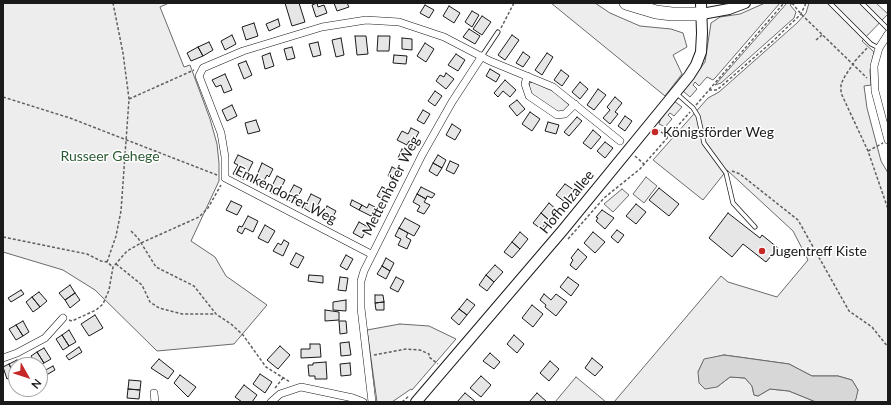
<!DOCTYPE html>
<html>
<head>
<meta charset="utf-8">
<style>
	body { margin:0 }
	#map { position:relative; width:891px; height:405px; overflow:hidden; background:#fff; font-family:Lato,sans-serif }
	canvas { display:block }
	.frame { position:absolute; inset:0; border:4px solid #1a1a1a; pointer-events:none }
	.north { position:absolute; left:8px; top:357px; width:40px; height:40px; box-sizing:border-box; background:#fff; border:1px solid #a3a3a3; border-radius:50%; rotate:129deg; font-size:11px; font-weight:700; line-height:16px; text-align:center; color:#1a1a1a }
	.north::after { content:''; display:block; margin:auto; width:14px; height:18px; background:#c62828; clip-path:polygon(50% 0,100% 100%,50% 72%,0 100%) }
</style>
</head>
<body>
<div id="map">
<canvas width="891" height="405"></canvas>
<div class="frame"></div>
<div class="north">N</div>
</div>
<script>
const ctx = document.querySelector('canvas').getContext('2d');
ctx.lineJoin = 'round';
function fill(path, color) { ctx.fillStyle = color; ctx.fill(path, 'evenodd'); }
const shape = rows => new Path2D(rows.map(r => 'M' + r).join(''));
function stroke(path, color, width, dash) { ctx.strokeStyle = color; ctx.lineWidth = width; ctx.lineCap = dash ? 'butt' : 'round'; ctx.setLineDash(dash || []); ctx.stroke(path); }
function label(font, color, halo, rows, align = 'center') {
  ctx.font = font + ' Lato,sans-serif'; ctx.lineWidth = 3; ctx.setLineDash([]); ctx.textBaseline = 'middle'; ctx.strokeStyle = halo; ctx.fillStyle = color; for (const [text, x, y, turn = 0] of rows) {
    ctx.save(); ctx.translate(x, y); ctx.rotate((+turn || 0) * Math.PI / 180); ctx.textAlign = isNaN(turn) ? turn : align; if (halo) ctx.strokeText(text, 0, 0); ctx.fillText(text, 0, 0); ctx.restore();
  }
}
const built = shape([
	[3,3,169,3,160,7,184,67,190,65,210,119,217,144,219,163,219,181,191,241,215,257,226,276,267,305,234,344,157,351,95,290,63,270,3,252,3,3],
	[551,3,595,3,610,13,640,26,671,29,683,33,687,47,673,55,682,74,665,96,551,3],
	[765,3,780,3,716,77,713,80,707,77,699,86,695,82,693,85,697,89,690,97,683,91,705,62,711,23,720,17,740,14,765,3],
	[787,3,793,3,790,5,796,12,794,18,721,83,715,85,787,3],
	[809,3,876,3,888,14,862,41,874,52,870,70,871,85,864,86,867,108,881,161,888,173,888,402,854,402,858,390,852,380,838,376,812,376,789,364,724,355,704,360,698,372,717,387,730,377,745,378,752,386,754,395,758,396,770,389,789,391,816,402,614,402,721,276,728,282,777,297,808,260,793,231,727,170,703,200,653,160,708,98,719,92,797,23,806,13,809,3],
	[533,82,555,92,569,105,564,112,558,112,530,93,529,83,533,82],
	[674,101,682,107,674,116,670,113,668,115,672,119,665,127,659,124,662,115,674,101],
	[646,177,657,186,644,203,633,194,646,177],
	[622,189,629,195,613,212,604,204,622,189],
	[400,324,429,326,456,339,412,390,411,389,392,402,377,402,367,330,400,324],
	[576,377,606,402,555,402,576,377]
]);
const water = shape([
	[724,355,789,364,812,376,838,376,852,380,858,390,856,399,854,402,816,402,789,391,770,389,758,396,754,395,752,386,745,378,730,377,717,387,705,389,699,383,698,372,704,359,724,355]
]);
const building = shape([
	[285,3,299,3,305,22,292,26,285,3],
	[317,3,318,7,324,5,327,13,316,17,312,5,317,3],
	[334,3,347,3,349,7,337,11,334,3],
	[425,5,434,10,429,18,420,13,425,5],
	[449,6,460,13,454,23,443,16,449,6],
	[472,11,479,15,472,27,465,22,472,11],
	[482,16,491,22,482,35,473,29,482,16],
	[278,19,280,26,269,31,266,24,278,19],
	[254,23,258,36,246,40,242,27,254,23],
	[469,29,480,36,475,44,463,37,469,29],
	[232,35,236,44,225,50,221,41,232,35],
	[512,35,519,40,505,60,498,55,512,35],
	[355,36,366,36,368,54,357,55,355,36],
	[378,36,390,36,389,51,377,51,378,36],
	[341,38,344,55,336,57,332,40,341,38],
	[402,38,412,39,412,50,402,49,402,38],
	[209,42,213,50,203,56,198,47,209,42],
	[318,42,321,55,313,57,309,44,318,42],
	[425,43,434,49,426,62,417,56,425,43],
	[198,47,203,56,191,61,187,53,198,47],
	[292,47,295,58,287,60,284,49,292,47],
	[523,52,530,57,523,67,516,63,523,52],
	[270,53,274,66,265,69,262,56,270,53],
	[547,53,553,57,542,75,535,70,547,53],
	[456,54,465,60,458,71,448,65,456,54],
	[394,55,407,56,406,64,393,63,394,55],
	[246,61,252,75,244,79,238,64,246,61],
	[490,69,500,75,496,82,486,76,490,69],
	[561,70,569,76,562,86,554,80,561,70],
	[446,73,454,79,446,89,436,81,440,75,444,77,446,73],
	[225,74,232,90,224,93,221,85,216,87,212,80,225,74],
	[505,80,516,90,510,97,503,91,498,97,494,93,505,80],
	[580,82,588,89,580,99,572,92,580,82],
	[598,89,606,95,594,110,587,105,598,89],
	[435,91,442,96,435,106,428,101,435,91],
	[615,97,622,103,615,112,618,114,610,124,603,118,610,110,607,107,615,97],
	[517,100,525,109,517,116,509,106,517,100],
	[232,105,237,116,227,121,222,110,232,105],
	[423,110,430,114,424,124,417,120,423,110],
	[530,112,540,119,532,131,522,124,530,112],
	[625,116,632,121,625,131,618,126,625,116],
	[577,117,582,121,569,136,564,132,577,117],
	[256,120,260,131,248,134,245,123,256,120],
	[548,122,559,125,556,134,545,131,548,122],
	[452,124,461,130,455,140,446,135,452,124],
	[411,128,419,132,413,143,409,141,407,145,397,140,402,131,408,134,411,128],
	[593,130,601,137,591,149,583,143,593,130],
	[605,142,613,148,605,158,597,151,605,142],
	[402,149,410,152,405,162,398,158,402,149],
	[238,155,253,162,244,180,233,174,238,165,234,163,238,155],
	[438,155,446,160,442,168,433,163,438,155],
	[450,161,459,165,454,174,446,170,450,161],
	[262,163,273,169,269,177,267,175,261,186,254,182,262,163],
	[433,163,442,168,437,176,429,171,433,163],
	[392,167,400,171,395,180,388,176,392,167],
	[277,176,285,180,277,196,269,192,277,176],
	[565,184,574,190,565,202,556,195,565,184],
	[294,185,302,189,294,203,286,199,294,185],
	[382,187,389,190,384,200,377,196,382,187],
	[421,187,435,194,432,198,427,196,426,199,417,194,421,187],
	[659,188,679,204,669,216,649,200,659,188],
	[311,194,321,199,313,214,304,208,311,194],
	[417,194,426,199,424,202,430,205,424,214,417,211,420,206,413,202,417,194],
	[352,200,362,205,359,210,350,205,352,200],
	[231,201,242,206,237,215,226,210,231,201],
	[549,203,557,210,549,220,541,213,549,203],
	[369,204,375,207,371,216,359,210,362,205,367,208,369,204],
	[636,204,646,212,636,224,626,216,636,204],
	[327,206,336,211,330,222,322,217,327,206],
	[602,210,614,218,605,229,596,221,598,218,596,217,602,210],
	[541,213,549,220,541,229,533,223,541,213],
	[728,213,760,238,762,235,778,248,766,262,743,244,732,257,709,238,728,213],
	[248,216,258,221,253,232,245,228,242,234,237,231,239,226,242,227,248,216],
	[405,218,420,226,414,236,399,228,405,218],
	[359,222,368,227,362,238,353,233,359,222],
	[265,225,275,231,268,243,258,238,265,225],
	[399,228,408,233,406,237,411,240,407,249,398,245,401,239,395,236,399,228],
	[617,230,624,235,618,243,611,237,617,230],
	[520,232,528,239,520,249,512,242,520,232],
	[593,232,605,242,595,253,584,243,593,232],
	[284,240,289,243,283,256,273,251,278,243,281,245,284,240],
	[512,242,520,249,512,258,504,252,512,242],
	[578,249,587,257,576,270,570,265,573,260,571,258,578,249],
	[296,253,304,257,298,268,290,264,296,253],
	[346,255,353,259,347,270,340,266,346,255],
	[386,258,394,263,390,271,382,266,386,258],
	[495,265,503,272,494,282,486,275,495,265],
	[382,266,390,271,386,279,377,274,382,266],
	[309,275,323,276,323,283,308,281,309,275],
	[486,275,494,282,487,291,479,285,486,275],
	[340,277,348,278,346,291,338,290,340,277],
	[396,277,404,281,398,292,390,288,396,277],
	[568,277,579,285,571,296,560,287,568,277],
	[70,285,75,293,65,300,59,293,70,285],
	[21,290,24,294,11,302,8,298,21,290],
	[39,292,47,301,40,307,32,297,39,292],
	[75,293,80,300,70,308,65,300,75,293],
	[544,294,551,300,556,294,567,302,556,316,545,307,546,305,540,300,544,294],
	[375,295,383,295,384,302,375,303,375,295],
	[32,297,40,307,33,312,26,302,32,297],
	[467,299,475,305,467,315,459,309,467,299],
	[346,300,346,311,333,310,333,302,346,300],
	[384,302,384,310,376,310,375,303,384,302],
	[532,305,543,314,533,327,522,318,532,305],
	[459,309,467,315,459,325,451,318,459,309],
	[325,310,339,312,339,320,325,321,325,310],
	[95,315,103,328,89,336,81,324,95,315],
	[23,321,29,332,23,336,16,325,23,321],
	[339,321,346,321,347,333,340,334,339,321],
	[16,325,23,336,16,340,9,329,16,325],
	[69,330,76,342,69,346,62,335,69,330],
	[62,335,69,346,63,350,56,339,62,335],
	[514,335,524,344,517,353,507,344,514,335],
	[349,342,351,355,341,356,340,343,349,342],
	[310,344,320,344,321,357,301,358,301,349,310,349,310,344],
	[280,346,290,355,278,369,267,360,280,346],
	[79,347,82,352,69,360,66,356,79,347],
	[44,348,51,359,44,363,37,352,44,348],
	[37,352,44,363,40,365,36,365,31,356,37,352],
	[490,353,500,362,494,369,483,361,490,353],
	[592,358,603,367,595,376,585,368,592,358],
	[159,359,174,371,168,379,151,368,159,359],
	[17,360,19,365,16,365,16,375,14,375,9,364,17,360],
	[550,361,559,369,549,381,540,373,550,361],
	[326,362,327,379,315,379,315,376,309,376,308,365,313,365,313,363,326,362],
	[350,363,351,375,341,376,340,364,350,363],
	[9,364,14,375,7,379,3,367,9,364],
	[53,366,55,370,41,378,40,373,53,366],
	[260,374,272,382,265,393,253,384,260,374],
	[180,375,196,387,188,397,174,383,180,375],
	[481,376,491,385,481,397,470,388,481,376],
	[129,380,141,381,140,390,128,389,129,380],
	[244,385,257,395,252,402,242,402,235,397,244,385],
	[128,389,140,390,139,399,127,398,128,389],
	[465,393,476,402,457,402,465,393],
	[537,393,547,402,529,402,537,393]
]);
const path = shape([
	[792,3,801,14,867,78],
	[501,28,514,3],
	[816,40,822,35],
	[867,48,855,61,845,76,841,84,841,93,868,151,888,209],
	[709,90,717,90,773,41,801,14,806,3],
	[3,97,70,118,217,175],
	[129,99,194,70],
	[696,105,784,3],
	[657,129,668,137],
	[868,151,883,143],
	[635,156,644,164],
	[732,171,740,174,798,220,849,311,872,327,888,347],
	[131,231,138,238,156,267,194,286,216,314,231,324,243,335,266,367,290,382],
	[3,237,87,254,101,261,107,262,113,267],
	[568,239,604,198,640,169,690,112],
	[107,262,116,236,121,211,129,99,123,53,113,3],
	[116,264,142,285,150,302,159,308,182,314,215,314],
	[69,320,72,321,96,310,103,304,109,290,113,267,127,251,141,243,199,217,208,208,221,185],
	[374,355,406,349,420,350,429,354,429,357,438,364],
	[275,388,283,378],
	[402,402,409,396]
]);
const lane = shape([
	[830,3,871,44,879,48],
	[862,3,888,29],
	[482,56,498,32],
	[676,93,693,108,698,116,704,143,726,173,733,203,755,227]
]);
const street = shape([
	[888,34,879,48,874,66,875,91,888,140],
	[527,76,525,84,529,96,557,115,565,114,575,104],
	[371,254,225,178,225,157,221,133,199,76,203,68,243,51,322,27,366,20,399,22,444,37,490,61,553,87,620,141],
	[3,358,17,353,45,338,63,318],
	[154,393,155,402],
	[271,402,280,394,301,387,353,398,363,402],
	[372,402,361,308,361,281,364,271,422,155,452,102,482,56]
]);
const secondary = shape([
	[702,14,729,9,745,3],
	[416,402,563,230,689,76,696,65,701,52,702,33,701,3]
]);
const highway = shape([
	[626,3,656,12,672,14,702,14]
]);
const markers = [
	[655,132,4,"#c62828"],
	[762,251,4,"#c62828"]
];
const poiNames = [
	["Königsförder Weg",663,132],
	["Jugentreff Kiste",770,251]
];
const parkNames = [
	["Russeer Gehege",110,156]
];
const streetNames = [
	["Mettenhofer Weg",391,186,-63],
	["Emkendorfer Weg",286,195,27],
	["Hofholzallee",567,202,-51]
];
fill(built, '#ededed');
stroke(built, '#6a6a6a', 1);
fill(water, '#d7d7d7');
stroke(water, '#6a6a6a', 1);
fill(building, '#e6e6e6');
stroke(building, '#1a1a1a', 1);
stroke(lane, '#1a1a1a', 5);
stroke(street, '#1a1a1a', 8);
stroke(secondary, '#1a1a1a', 12);
stroke(highway, '#1a1a1a', 14);
stroke(path, '#5f5f5f', 1.5, [3, 2]);
stroke(lane, '#fff', 3.5);
stroke(street, '#fff', 7);
stroke(secondary, '#fff', 10);
stroke(highway, '#fff', 13);
for (const [x, y, r, color] of markers) { const dot = new Path2D(); dot.arc(x, y, r, 0, 2 * Math.PI); ctx.fillStyle = color; ctx.fill(dot); stroke(dot, '#fff', 1.5); }
label('14px', '#1a1a1a', '#fff', poiNames, 'left');
label('14px', '#2b5a34', '#fff', parkNames);
label('14px', '#1a1a1a', '#fff', streetNames);
</script>
</body>
</html>
